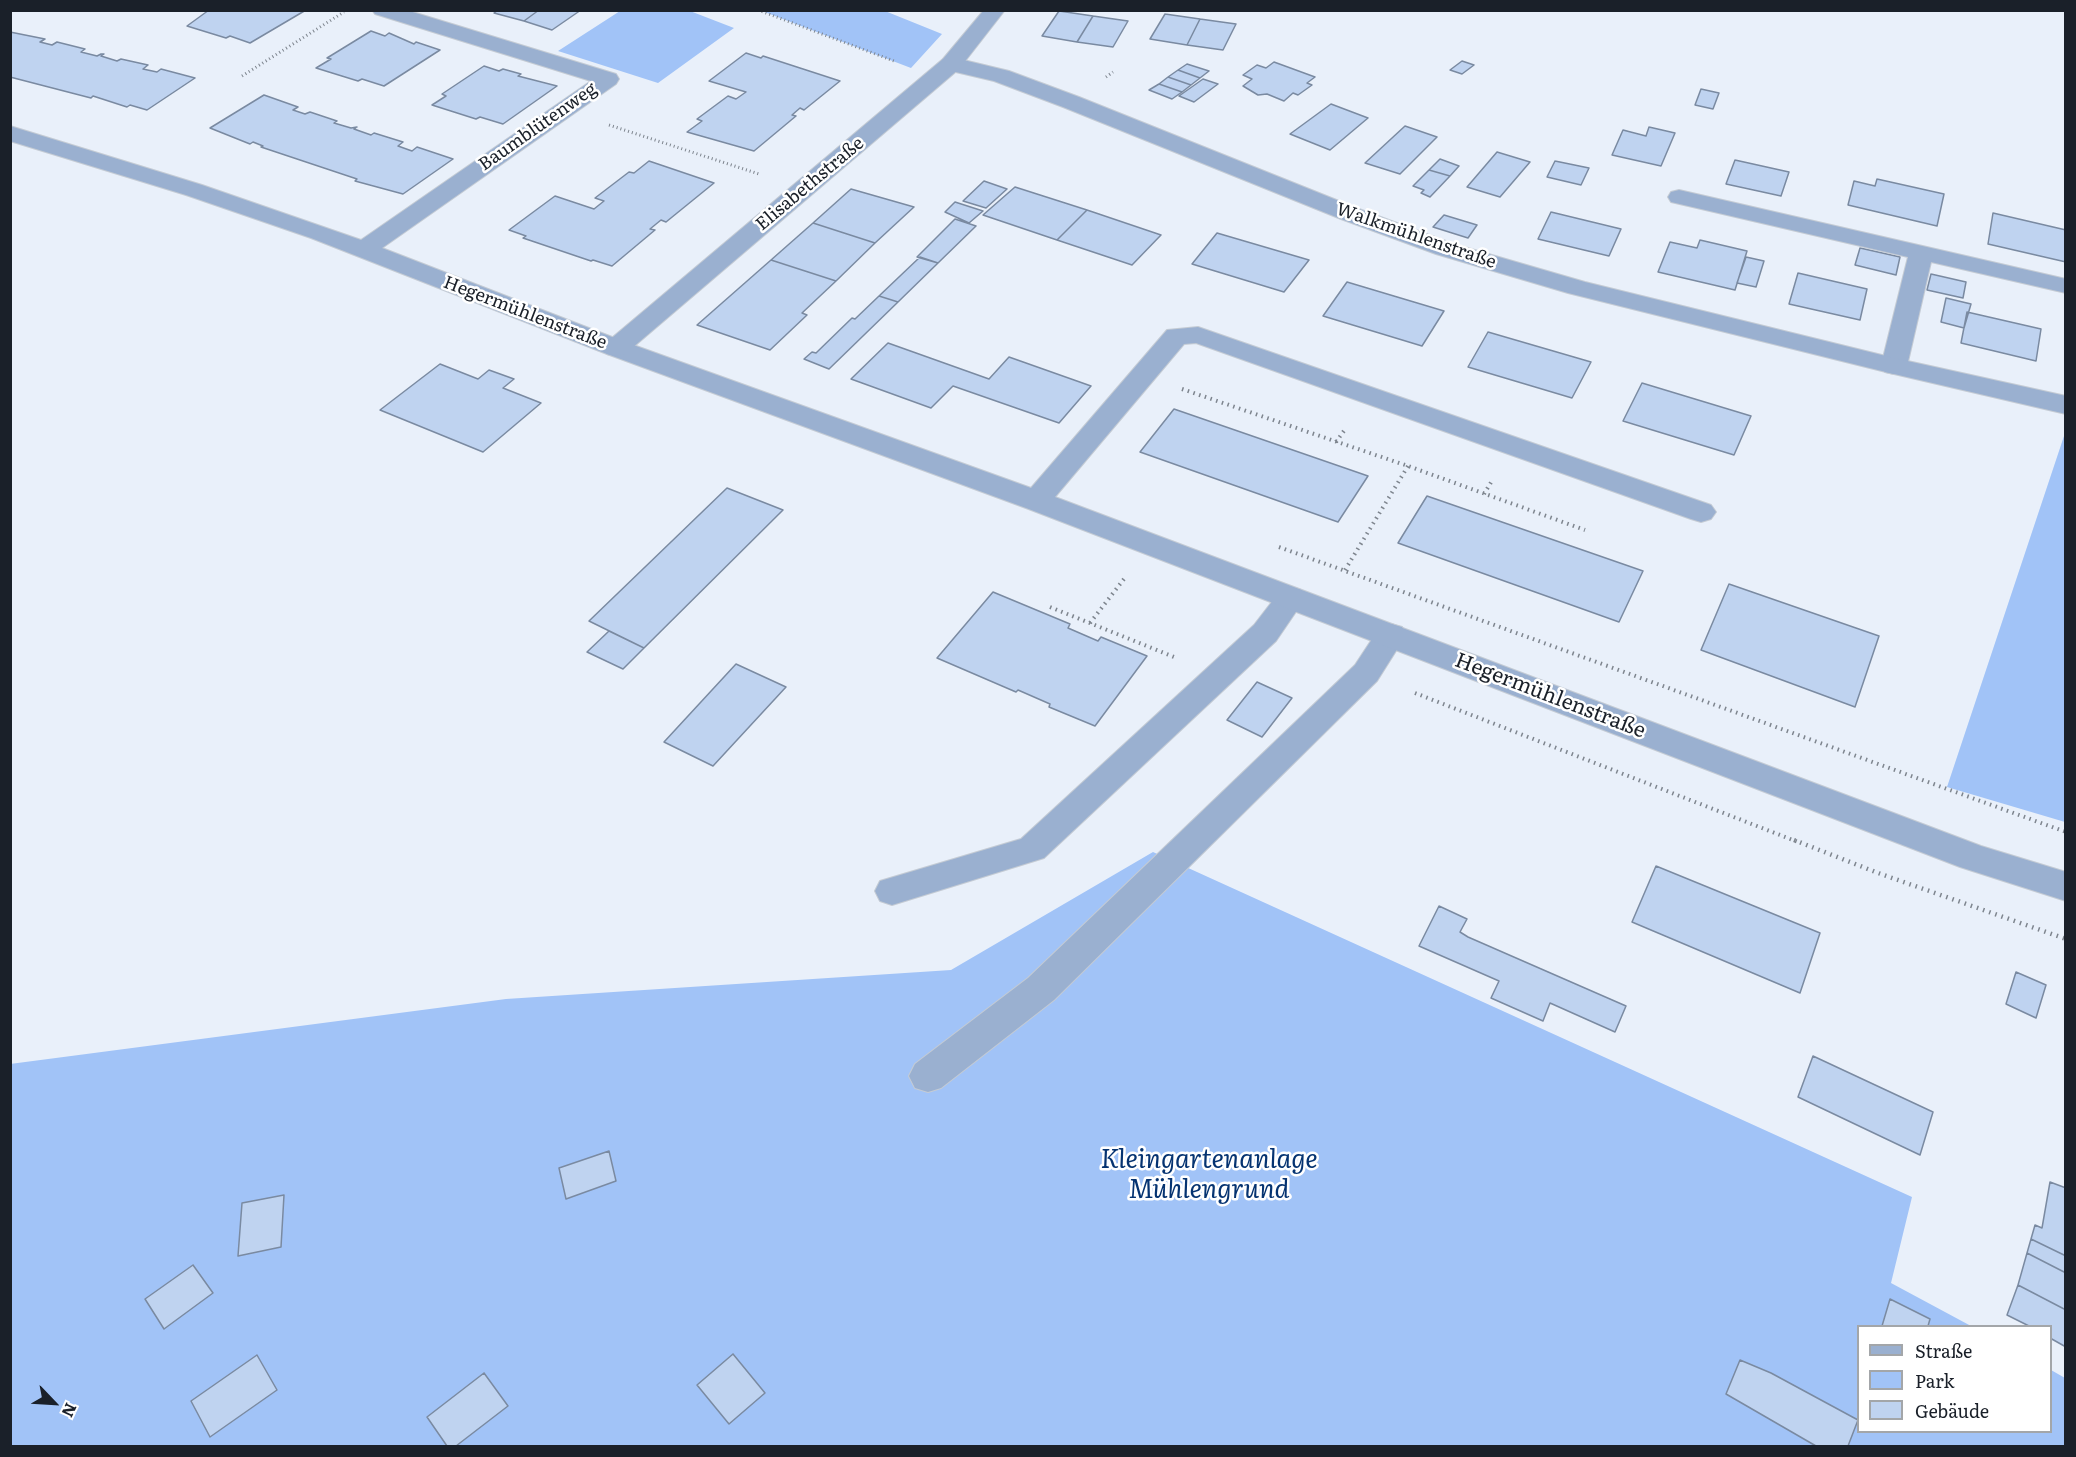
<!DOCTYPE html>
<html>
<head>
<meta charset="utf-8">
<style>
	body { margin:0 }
	#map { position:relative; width:2076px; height:1457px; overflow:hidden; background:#e9f0fa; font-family:Literata,serif }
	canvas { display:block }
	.frame { position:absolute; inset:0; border:12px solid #1a2029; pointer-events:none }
	.legend { position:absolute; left:1857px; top:1325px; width:195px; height:108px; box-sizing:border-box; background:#fff; border:2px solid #a3a6a9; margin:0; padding:8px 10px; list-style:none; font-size:18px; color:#1a2029 }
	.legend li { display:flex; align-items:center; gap:12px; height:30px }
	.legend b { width:30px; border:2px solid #a3a6a9 }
	.north { position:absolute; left:24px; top:1373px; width:60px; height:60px; -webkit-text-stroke:4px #fff; paint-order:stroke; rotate:115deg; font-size:16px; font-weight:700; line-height:24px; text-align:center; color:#1a2029 }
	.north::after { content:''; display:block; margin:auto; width:21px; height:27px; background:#1a2029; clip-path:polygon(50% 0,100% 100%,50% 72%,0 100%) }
</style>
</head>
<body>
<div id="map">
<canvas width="2076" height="1457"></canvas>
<div class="frame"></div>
<ul class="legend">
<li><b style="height:8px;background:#9ab0d0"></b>Straße</li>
<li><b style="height:16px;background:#a1c3f7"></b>Park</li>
<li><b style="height:16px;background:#bfd3f0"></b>Gebäude</li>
</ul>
<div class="north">N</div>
</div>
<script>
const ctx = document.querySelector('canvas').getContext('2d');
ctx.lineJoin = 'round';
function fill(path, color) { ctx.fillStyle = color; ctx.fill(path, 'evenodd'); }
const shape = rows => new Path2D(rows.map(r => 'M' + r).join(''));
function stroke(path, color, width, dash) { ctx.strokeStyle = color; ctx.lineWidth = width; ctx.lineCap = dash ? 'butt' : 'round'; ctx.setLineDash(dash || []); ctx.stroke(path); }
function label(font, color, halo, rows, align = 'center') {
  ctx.font = font + ' Literata,serif'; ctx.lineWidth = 5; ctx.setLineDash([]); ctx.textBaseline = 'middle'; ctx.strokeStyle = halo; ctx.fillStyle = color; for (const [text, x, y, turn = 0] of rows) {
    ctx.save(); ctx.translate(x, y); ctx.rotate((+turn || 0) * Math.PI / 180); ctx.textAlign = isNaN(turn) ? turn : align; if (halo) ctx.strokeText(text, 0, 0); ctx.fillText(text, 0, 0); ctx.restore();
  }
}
const green = shape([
	[620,11,690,11,734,28,658,83,558,51],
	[762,11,885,11,942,34,911,68],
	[2065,433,2066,822,2065,822,1947,787],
	[1153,852,1912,1197,1891,1283,1971,1326,1858,1326,1858,1432,2050,1432,2051,1370,2065,1378,2065,1446,11,1446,10,1064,506,999,951,970]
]);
const building = shape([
	[209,10,306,10,250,43,230,36,226,38,187,26,209,10],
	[498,10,539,10,524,21,494,13,498,10],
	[539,10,581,10,552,30,524,21,539,10],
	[1059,11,1093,16,1077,42,1042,36,1059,11],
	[1165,14,1200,19,1187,45,1150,39,1165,14],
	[1093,16,1128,21,1113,47,1077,42,1093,16],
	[1200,19,1236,24,1223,50,1187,45,1200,19],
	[371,31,385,36,389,33,414,44,416,42,440,50,384,86,362,79,358,81,316,68,331,59,327,58,371,31],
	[10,32,45,39,40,42,52,45,57,42,85,49,81,52,97,56,101,54,104,54,101,56,117,61,121,59,148,65,143,69,157,72,161,69,195,78,147,110,130,105,127,107,93,96,91,98,10,77,10,32],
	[746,53,761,58,763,56,840,81,804,110,800,108,792,115,796,116,754,151,687,132,702,121,697,119,728,96,736,99,746,92,709,81,746,53],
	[1462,61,1474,65,1462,74,1450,70,1462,61],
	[1274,62,1315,77,1307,83,1312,85,1298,95,1293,93,1284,101,1267,94,1258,95,1243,86,1252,79,1243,75,1257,65,1266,68,1274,62],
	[1187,64,1209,71,1200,78,1178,70,1187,64],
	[484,66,499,71,503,69,521,74,518,76,557,86,503,124,480,117,476,119,432,105,446,96,442,94,484,66],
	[1178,70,1200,78,1191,85,1168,77,1178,70],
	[1168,77,1191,85,1182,92,1159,84,1168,77],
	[1203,79,1218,84,1194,102,1179,96,1203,79],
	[1159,84,1182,92,1172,99,1149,90,1159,84],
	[1701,89,1719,93,1713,109,1695,105,1701,89],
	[264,95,298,107,293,110,305,114,310,112,337,121,334,123,351,128,357,127,354,129,371,135,374,133,403,142,398,146,412,151,417,147,453,159,403,194,355,181,357,179,261,147,263,146,253,142,250,144,210,128,264,95],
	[1331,104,1368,118,1330,150,1290,134,1331,104],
	[1405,126,1437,137,1400,174,1365,163,1405,126],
	[1649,127,1675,133,1661,166,1612,155,1623,130,1646,136,1649,127],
	[1497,152,1530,162,1500,197,1467,187,1497,152],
	[1440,159,1459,166,1450,176,1429,170,1440,159],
	[1735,160,1789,172,1781,196,1726,184,1735,160],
	[649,161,714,183,666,222,661,220,650,229,655,230,612,266,593,260,591,261,523,238,526,236,509,230,555,196,594,209,604,201,595,198,629,172,634,173,649,161],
	[1555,161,1589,168,1581,185,1547,177,1555,161],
	[1429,170,1450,176,1430,197,1421,193,1424,190,1413,186,1429,170],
	[1877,179,1944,194,1937,226,1848,205,1854,181,1875,186,1877,179],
	[984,181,1007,189,986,208,963,201,984,181],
	[1015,187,1087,210,1057,240,983,215,1015,187],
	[851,189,914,207,875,243,813,223,851,189],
	[955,202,983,211,969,223,945,212,955,202],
	[1087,210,1161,235,1132,265,1057,240,1087,210],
	[1551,212,1621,229,1609,256,1538,239,1551,212],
	[1993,213,2066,230,2066,262,1988,244,1993,213],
	[1444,215,1477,225,1468,238,1433,227,1444,215],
	[955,219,976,226,938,263,917,257,955,219],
	[813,223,875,243,836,281,771,260,813,223],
	[1217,233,1309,260,1284,292,1192,264,1217,233],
	[1700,240,1747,251,1735,290,1658,272,1670,242,1697,248,1700,240],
	[1860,248,1900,257,1896,275,1855,265,1860,248],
	[920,257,938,263,898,302,879,296,920,257],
	[1746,257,1764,261,1756,287,1737,283,1746,257],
	[771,260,836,281,802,313,807,315,770,350,697,325,771,260],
	[1798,273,1867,289,1860,320,1789,304,1798,273],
	[1931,274,1966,282,1963,298,1927,290,1931,274],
	[1347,282,1444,311,1422,346,1323,316,1347,282],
	[879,296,898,302,829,369,804,359,812,352,816,353,852,318,855,319,879,296],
	[1946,298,1971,304,1964,328,1941,322,1946,298],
	[1967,312,2041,329,2036,361,1961,343,1967,312],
	[1488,332,1591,362,1572,398,1468,367,1488,332],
	[888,343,989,379,1009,357,1091,386,1059,423,953,386,931,408,851,379,888,343],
	[440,364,478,379,489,370,514,379,503,388,541,403,483,452,380,410,440,364],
	[1642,383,1751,416,1734,455,1623,421,1642,383],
	[1174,409,1368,476,1338,522,1140,452,1174,409],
	[727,488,783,510,644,648,589,621,727,488],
	[1427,496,1643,571,1619,622,1398,543,1427,496],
	[1729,584,1879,636,1855,707,1701,650,1729,584],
	[993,592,1070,624,1068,628,1098,641,1101,637,1147,656,1095,726,1049,707,1050,704,1018,690,1016,692,937,658,993,592],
	[609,631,644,648,623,669,587,652,609,631],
	[736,664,786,687,713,766,664,742,736,664],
	[1257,682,1292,698,1262,737,1227,720,1257,682],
	[1656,866,1820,933,1800,993,1632,922,1656,866],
	[1439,906,1467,919,1460,932,1468,937,1626,1006,1615,1032,1550,1003,1543,1021,1491,998,1499,981,1419,946,1439,906],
	[2016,972,2046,985,2036,1018,2006,1004,2016,972],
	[1813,1056,1933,1112,1920,1155,1798,1097,1813,1056],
	[609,1151,616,1181,566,1199,559,1168,609,1151],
	[2050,1182,2066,1188,2066,1256,2031,1239,2035,1225,2042,1228,2050,1182],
	[284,1195,281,1247,238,1256,242,1203,284,1195],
	[2031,1239,2066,1256,2066,1273,2027,1253,2031,1239],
	[2027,1253,2066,1273,2066,1310,2018,1285,2027,1253],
	[193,1265,213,1293,164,1329,145,1299,193,1265],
	[2018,1285,2066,1310,2066,1347,2050,1338,2050,1326,2029,1326,2007,1315,2018,1285],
	[1890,1299,1930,1319,1928,1326,1882,1326,1890,1299],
	[733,1354,765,1393,729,1424,697,1385,733,1354],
	[257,1355,277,1390,210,1437,191,1401,257,1355],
	[1740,1360,1771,1373,1858,1420,1848,1446,1816,1446,1726,1394,1740,1360],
	[484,1373,508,1406,456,1446,447,1446,427,1417,484,1373]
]);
const pathFar2 = shape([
	[758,10,894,61],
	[242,76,344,12],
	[1106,77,1113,72],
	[609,125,759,174]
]);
const pathFar1 = shape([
	[1182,389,1408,466,1585,530],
	[1336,442,1346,428],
	[1484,494,1493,479],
	[1279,547,2066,832],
	[1345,570,1408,466],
	[1050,607,1174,657],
	[1090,623,1124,579],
	[1415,693,1798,842]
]);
const path = shape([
	[1794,840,1878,873,2066,939]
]);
const service = shape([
	[1679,190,2066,279,2066,293,1931,262,1907,366,1903,372,1894,374,1885,372,1881,366,1908,257,1671,202,1668,197,1671,192,1679,190],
	[1291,587,1301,590,1306,597,1276,641,1044,858,892,905,880,901,875,891,880,881,1021,839,1254,625,1281,590,1291,587],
	[1391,624,1402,627,1406,635,1377,681,1054,1000,941,1088,928,1092,915,1088,909,1076,915,1064,1028,978,1355,665,1380,627,1391,624]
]);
const minor = shape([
	[372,10,406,10,616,74,619,79,616,84,382,248,625,342,1031,488,1167,330,1198,327,1711,505,1716,512,1711,519,1701,522,1691,519,1196,343,1184,344,1055,497,1981,846,2066,872,2066,901,1960,867,1026,508,607,354,311,238,186,195,10,141,10,126,202,185,361,240,591,81,375,14,372,10],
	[951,57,1009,71,1079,97,1359,209,1454,244,1585,282,1894,358,2066,396,2066,414,1894,374,1568,293,1436,254,1341,219,1063,107,994,81,943,69,940,64,943,59,951,57]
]);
const tertiary = shape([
	[984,10,1005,10,959,69,625,354,616,356,607,354,603,348,607,342,943,59,984,10]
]);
const farStreetnames = [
	["Baumblütenweg",538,127,-35],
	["Elisabethstraße",810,184,-40],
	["Walkmühlenstraße",1416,236,19],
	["Hegermühlenstraße",525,313,21]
];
const streetNames = [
	["Hegermühlenstraße",1550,696,21]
];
const nearParknames = [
	["Kleingartenanlage",1209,1160],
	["Mühlengrund",1209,1190]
];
fill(green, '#a1c3f7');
fill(building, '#bfd3f0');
stroke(building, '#7a8aa1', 1.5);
stroke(service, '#c4cbd4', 2);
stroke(minor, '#c4cbd4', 2);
stroke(tertiary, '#c4cbd4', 2);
stroke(pathFar2, '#7e858e', 3, [1, 3]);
stroke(pathFar1, '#7e858e', 4, [1.5, 4.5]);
stroke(path, '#7e858e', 4.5, [1.5, 5]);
fill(service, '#9ab0d0');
fill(minor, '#9ab0d0');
fill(tertiary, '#9ab0d0');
label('18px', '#1a2029', '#fff', farStreetnames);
label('21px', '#1a2029', '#fff', streetNames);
label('italic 26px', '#053371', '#fff', nearParknames);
</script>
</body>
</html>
